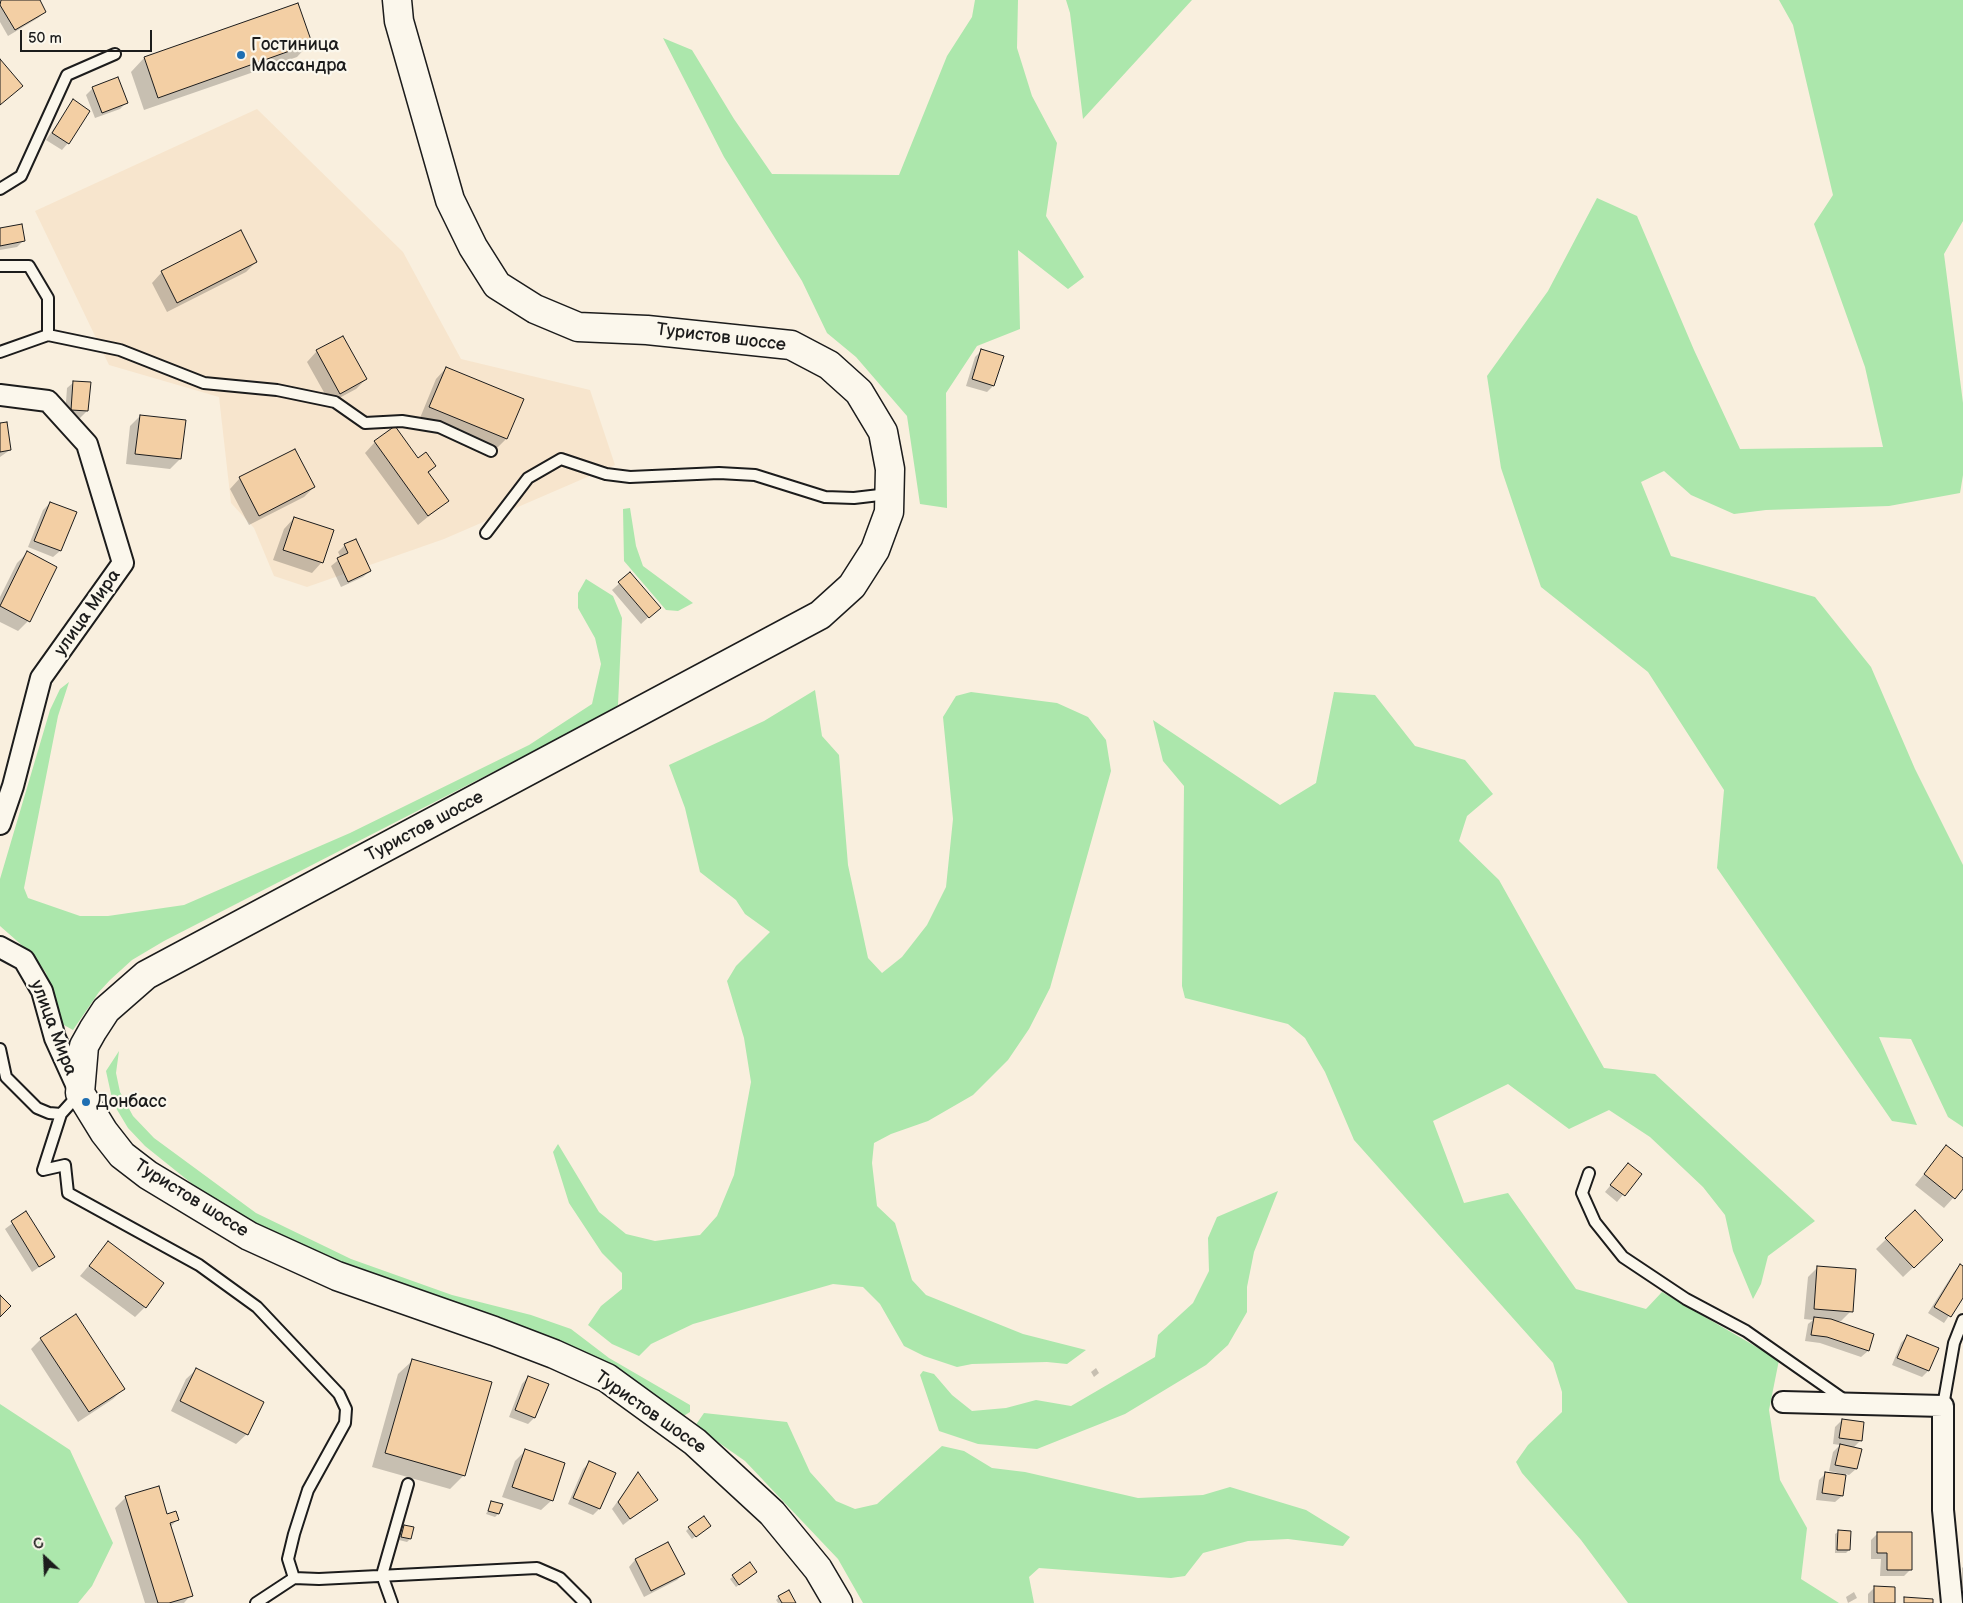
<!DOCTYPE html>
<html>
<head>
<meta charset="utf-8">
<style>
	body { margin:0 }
	#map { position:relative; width:1963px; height:1603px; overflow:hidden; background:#f9efde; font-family:"Balsamiq Sans",sans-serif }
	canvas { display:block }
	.north { position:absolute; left:20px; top:1533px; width:50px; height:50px; -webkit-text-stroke:4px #fbf7ec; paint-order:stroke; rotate:335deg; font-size:14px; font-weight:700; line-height:20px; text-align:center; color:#1c1c1c }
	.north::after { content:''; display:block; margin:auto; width:18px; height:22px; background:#1c1c1c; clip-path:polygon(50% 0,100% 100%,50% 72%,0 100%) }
	.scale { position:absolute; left:20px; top:30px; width:132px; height:22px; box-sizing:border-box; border:2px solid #1c1c1c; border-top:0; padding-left:6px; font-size:15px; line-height:18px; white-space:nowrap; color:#1c1c1c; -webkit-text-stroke:4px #fbf7ec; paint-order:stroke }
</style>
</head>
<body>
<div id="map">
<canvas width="1963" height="1603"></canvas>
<div class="north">С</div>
<div class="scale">50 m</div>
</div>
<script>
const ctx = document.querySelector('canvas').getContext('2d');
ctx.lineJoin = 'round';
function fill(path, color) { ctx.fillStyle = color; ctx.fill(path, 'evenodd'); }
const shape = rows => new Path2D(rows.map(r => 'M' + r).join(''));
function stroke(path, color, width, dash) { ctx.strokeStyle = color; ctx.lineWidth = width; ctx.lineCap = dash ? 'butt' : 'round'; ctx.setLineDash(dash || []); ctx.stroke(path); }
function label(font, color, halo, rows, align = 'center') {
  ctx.font = font + ' "Balsamiq Sans",sans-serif'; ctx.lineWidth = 4.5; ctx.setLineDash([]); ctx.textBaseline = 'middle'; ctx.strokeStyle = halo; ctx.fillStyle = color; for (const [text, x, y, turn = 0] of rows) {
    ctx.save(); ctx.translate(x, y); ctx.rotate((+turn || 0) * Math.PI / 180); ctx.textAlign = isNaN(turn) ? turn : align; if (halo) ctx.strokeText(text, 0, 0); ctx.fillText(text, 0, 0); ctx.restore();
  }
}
const built = shape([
	[257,109,403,252,461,359,590,390,615,465,444,539,307,587,274,576,254,528,231,503,219,397,109,365,35,211]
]);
const green = shape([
	[975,0,1018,0,1017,48,1032,96,1057,143,1046,216,1084,277,1068,289,1018,250,1020,329,977,346,946,393,947,508,920,504,907,416,856,357,827,333,802,281,724,157,663,38,692,50,734,119,772,174,899,175,947,56,972,17],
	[1066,0,1192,0,1083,119,1070,13],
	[1779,0,1963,0,1963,221,1944,254,1963,403,1963,475,1960,493,1889,506,1766,510,1734,514,1691,495,1664,471,1641,482,1671,556,1815,597,1871,667,1915,769,1963,865,1963,1127,1948,1117,1911,1039,1879,1037,1917,1125,1892,1121,1717,868,1724,790,1648,672,1541,587,1501,468,1487,376,1548,291,1597,198,1637,216,1694,350,1740,449,1883,447,1865,367,1814,224,1833,195,1793,25],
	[630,508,636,546,643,566,693,603,678,611,666,610,624,561,623,509],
	[586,579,613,596,622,618,618,705,608,713,164,941,132,960,110,980,99,992,73,1030,62,1024,46,973,33,955,0,926,0,879,50,710,60,689,69,682,58,716,24,888,28,898,80,916,108,916,184,905,350,833,529,745,592,704,601,664,595,638,578,608,578,593],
	[815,690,822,736,839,755,848,865,868,958,882,973,902,957,927,925,946,887,953,819,943,717,956,696,971,692,1057,703,1088,717,1106,740,1111,771,1050,988,1029,1029,1008,1060,973,1095,928,1121,891,1134,874,1143,872,1163,877,1206,895,1223,912,1280,926,1295,1023,1334,1086,1350,1067,1364,1047,1362,972,1364,957,1367,924,1356,904,1346,880,1304,863,1287,833,1284,693,1324,651,1344,639,1356,612,1344,588,1325,601,1306,622,1289,622,1273,602,1253,569,1203,553,1152,558,1144,599,1212,626,1234,655,1241,700,1235,717,1216,734,1175,751,1082,744,1038,727,981,736,966,770,932,745,914,736,900,700,872,685,808,669,765,764,721],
	[1334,692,1375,695,1415,746,1465,760,1493,794,1467,816,1459,841,1499,880,1604,1068,1655,1074,1815,1221,1768,1256,1761,1284,1753,1299,1733,1251,1725,1215,1703,1187,1650,1137,1609,1110,1569,1129,1508,1084,1433,1121,1464,1203,1508,1193,1576,1289,1646,1309,1662,1292,1779,1360,1769,1410,1780,1480,1807,1528,1801,1579,1839,1603,1628,1603,1581,1540,1522,1473,1516,1462,1528,1445,1562,1412,1562,1392,1553,1363,1354,1140,1325,1072,1305,1038,1288,1024,1185,998,1182,986,1184,786,1163,761,1153,720,1280,805,1316,783],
	[119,1051,116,1073,120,1092,133,1116,154,1138,256,1213,351,1259,452,1295,531,1315,571,1329,609,1358,690,1405,690,1412,682,1417,356,1275,221,1207,145,1146,128,1128,113,1103,106,1071],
	[1278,1191,1254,1252,1247,1287,1247,1312,1228,1345,1206,1365,1125,1414,1037,1449,978,1444,939,1431,920,1375,923,1371,934,1374,952,1395,972,1411,1006,1408,1036,1400,1071,1406,1155,1357,1158,1335,1193,1303,1209,1271,1208,1238,1217,1217],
	[0,1404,70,1450,113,1543,92,1586,78,1603,0,1603],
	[704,1413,787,1422,810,1472,836,1501,855,1509,877,1504,942,1446,964,1451,992,1468,1025,1472,1138,1498,1203,1495,1230,1487,1306,1510,1350,1537,1343,1546,1288,1539,1248,1541,1203,1553,1185,1576,1171,1578,1039,1568,1029,1577,1034,1603,863,1603,838,1559,745,1461,695,1426]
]);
const shadow = shape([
	[4,0,38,0,45,12,38,18,8,36,0,22,0,2],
	[297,5,310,43,297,57,144,110,131,72,144,58],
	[93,88,126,103,120,109,95,118,86,95],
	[73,101,68,143,62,150,46,140],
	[0,229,24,240,17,247,0,250],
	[256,262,246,272,167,312,152,283,162,272],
	[982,350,993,386,987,392,966,386,975,357],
	[317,351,366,379,356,389,330,403,307,362],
	[446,368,522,400,506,439,496,449,420,418,436,379],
	[74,382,87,411,80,418,65,416,67,388],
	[140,416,180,459,170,469,126,464,130,426],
	[0,424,10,450,0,457],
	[375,442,435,466,428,474,447,501,418,525,365,453],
	[240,478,314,487,304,497,249,525,230,489],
	[50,503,75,513,60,551,53,557,28,547,43,510],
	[294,518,322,562,312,573,273,560,284,529],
	[345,545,370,571,363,577,341,587,331,566,341,558,338,552],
	[27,553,28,621,18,631,0,622,0,597,17,563],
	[630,574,652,614,641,624,612,590],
	[1946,1147,1963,1160,1963,1187,1944,1208,1915,1185],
	[1628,1164,1640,1174,1617,1202,1605,1192],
	[1914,1212,1942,1240,1903,1277,1876,1249],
	[26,1213,54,1257,32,1272,5,1229],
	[108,1243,145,1307,135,1317,80,1276],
	[1960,1266,1963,1267,1963,1295,1944,1323,1928,1313,1954,1272],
	[1818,1267,1851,1311,1841,1321,1835,1321,1873,1334,1868,1351,1861,1357,1820,1343,1805,1341,1808,1324,1813,1320,1804,1319,1808,1277],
	[1907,1336,1928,1371,1922,1377,1892,1365,1901,1343],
	[41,1339,123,1389,113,1399,78,1422,31,1349],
	[412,1361,464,1475,450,1489,372,1467,398,1374],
	[1096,1368,1099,1373,1094,1377,1091,1372],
	[197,1369,247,1434,236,1444,171,1411,186,1379],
	[528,1377,534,1418,528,1424,509,1417,522,1384],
	[1842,1420,1860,1441,1853,1448,1856,1469,1849,1475,1845,1474,1842,1496,1835,1502,1816,1500,1819,1480,1826,1473,1841,1476,1842,1474,1829,1471,1833,1452,1840,1445,1833,1444,1835,1427],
	[525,1451,552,1500,541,1510,502,1497,515,1461],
	[589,1463,614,1473,599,1509,593,1515,568,1504,583,1469],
	[638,1474,656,1499,623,1525,612,1509],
	[126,1497,177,1520,170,1527,191,1595,184,1603,145,1603,115,1508],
	[492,1502,498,1514,495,1517,486,1514],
	[404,1527,410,1539,407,1542,399,1540],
	[689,1528,707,1528,692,1539,686,1531],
	[1838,1532,1849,1550,1846,1553,1835,1553,1835,1534],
	[1878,1533,1911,1569,1904,1576,1880,1576,1881,1559,1871,1559,1871,1540],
	[668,1544,683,1574,677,1580,644,1597,629,1567,635,1560],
	[750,1563,753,1575,736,1587,730,1579],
	[1963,1567,1963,1589,1962,1589,1962,1568],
	[1875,1587,1894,1603,1868,1603,1868,1594],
	[1854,1592,1857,1598,1848,1603,1846,1597],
	[779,1597,795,1603,778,1603,776,1600]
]);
const building = shape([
	[40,0,46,12,15,30,0,5,1,0,40,0],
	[298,3,312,43,158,98,144,57,298,3],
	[0,59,23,86,0,105,0,59],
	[118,77,128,103,102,113,92,87,118,77],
	[73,99,90,111,69,144,52,133,73,99],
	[22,224,25,241,0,246,0,228,22,224],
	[241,230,257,262,177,303,161,271,241,230],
	[343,336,367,379,340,394,316,350,343,336],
	[981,349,1004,356,994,386,972,379,981,349],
	[446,367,524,399,507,439,429,407,446,367],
	[73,381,91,382,88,411,71,410,73,381],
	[140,415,186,420,181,459,135,454,140,415],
	[7,422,11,450,0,452,0,423,7,422],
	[395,426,418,458,426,452,436,466,428,472,449,501,428,516,374,441,395,426],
	[295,449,315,487,259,516,239,477,295,449],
	[50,502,77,512,61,551,34,541,50,502],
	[294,517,334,530,323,563,283,550,294,517],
	[356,539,371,571,348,582,337,558,348,553,344,544,356,539],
	[27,551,57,567,30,622,0,606,27,551],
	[630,572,661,608,649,618,618,582,630,572],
	[1946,1145,1963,1158,1963,1189,1955,1199,1924,1174,1946,1145],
	[1628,1163,1642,1174,1625,1196,1610,1185,1628,1163],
	[1915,1210,1943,1240,1914,1268,1885,1238,1915,1210],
	[26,1211,55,1257,39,1267,11,1221,26,1211],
	[108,1241,164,1283,146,1308,89,1266,108,1241],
	[1960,1264,1963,1266,1963,1298,1951,1317,1934,1307,1960,1264],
	[1817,1266,1856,1269,1853,1312,1814,1309,1817,1266],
	[0,1295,11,1306,0,1317,0,1295],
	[76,1314,125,1389,89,1412,40,1338,76,1314],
	[1814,1317,1831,1319,1874,1334,1869,1351,1827,1337,1811,1335,1814,1317],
	[1907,1335,1939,1348,1929,1371,1897,1358,1907,1335],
	[412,1359,492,1382,465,1476,385,1453,412,1359],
	[196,1368,264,1402,248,1435,180,1401,196,1368],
	[528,1376,549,1384,535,1418,515,1410,528,1376],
	[1842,1419,1864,1422,1862,1441,1839,1438,1842,1419],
	[1840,1444,1862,1449,1857,1469,1835,1465,1840,1444],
	[525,1449,565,1463,553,1501,512,1487,525,1449],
	[589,1461,616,1473,600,1509,573,1498,589,1461],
	[638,1472,658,1500,630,1519,618,1502,638,1472],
	[1825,1472,1846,1475,1843,1496,1822,1493,1825,1472],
	[159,1486,167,1514,176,1511,179,1520,170,1523,193,1596,169,1603,158,1603,125,1496,159,1486],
	[491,1501,503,1504,499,1514,488,1511,491,1501],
	[704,1516,711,1526,696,1537,688,1527,704,1516],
	[404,1525,414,1527,411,1539,401,1537,404,1525],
	[1838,1530,1851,1531,1850,1550,1837,1550,1838,1530],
	[1877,1532,1912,1532,1912,1570,1887,1570,1887,1553,1877,1553,1877,1532],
	[668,1542,685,1574,651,1591,635,1559,668,1542],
	[750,1562,757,1572,739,1585,732,1575,750,1562],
	[1874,1586,1895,1587,1895,1603,1874,1603,1874,1586],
	[789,1590,796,1603,782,1603,778,1596,789,1590],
	[1904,1597,1933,1599,1933,1603,1904,1603,1904,1597]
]);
const service = shape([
	[0,189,21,176,67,75,115,54],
	[0,266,29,266,48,298,48,335],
	[0,352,48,335,120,350,204,383,277,390,335,402,365,423,402,421,439,427,491,451],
	[486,533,528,478,561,459,606,474,630,477,719,473,755,475,825,497,854,498,888,494],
	[0,1049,6,1077,37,1108,49,1113,61,1114],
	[79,1094,61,1114,43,1170,65,1165,68,1193,199,1265,257,1307,339,1394,346,1409,345,1423,308,1490,294,1534,288,1559,294,1578],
	[1589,1173,1582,1193,1595,1222,1623,1257,1686,1299,1746,1331,1846,1401],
	[1943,1406,1954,1343,1963,1320],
	[256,1603,294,1578,319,1579,537,1568,560,1578,585,1603],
	[392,1603,382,1575,408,1484]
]);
const minor = shape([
	[0,395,48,401,87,444,123,563,41,678,13,786,0,824],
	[0,947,24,960,42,991,55,1038,80,1093],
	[1783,1402,1943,1406,1943,1510,1952,1603]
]);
const secondary = shape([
	[397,0,399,21,450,200,473,247,497,285,535,309,578,327,647,330,791,345,829,365,859,392,883,432,890,469,889,512,875,550,852,586,820,615,146,975,106,1010,93,1030,84,1046,80,1093,104,1132,122,1155,148,1175,249,1236,337,1276,494,1331,554,1354,607,1378,695,1442,772,1513,818,1569,838,1603]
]);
const markers = [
	[241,55,5,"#1f6fb2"],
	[86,1102,5,"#1f6fb2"]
];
const poiNames = [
	["Гостиница",251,45],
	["Массандра",251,66],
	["Донбасс",96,1102]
];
const streetNames = [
	["Туристов шоссе",721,338,7],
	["улица Мира",88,613,-55],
	["Туристов шоссе",425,827,-28],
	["улица Мира",53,1028,69],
	["Туристов шоссе",191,1199,32],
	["Туристов шоссе",650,1413,35]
];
fill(built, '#f7e5cd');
fill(green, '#ace7ac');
fill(shadow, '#0003');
fill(building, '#f3cfa4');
stroke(building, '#1c1c1c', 1);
stroke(service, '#1c1c1c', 14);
stroke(minor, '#1c1c1c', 24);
stroke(secondary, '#1c1c1c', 31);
stroke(service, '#fbf7ec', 10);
stroke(minor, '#fbf7ec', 20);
stroke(secondary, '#fbf7ec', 28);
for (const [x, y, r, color] of markers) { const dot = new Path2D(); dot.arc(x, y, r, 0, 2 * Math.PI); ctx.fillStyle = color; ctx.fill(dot); stroke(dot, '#fbf7ec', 2); }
label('18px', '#1c1c1c', '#fbf7ec', poiNames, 'left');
label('18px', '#1c1c1c', '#fbf7ec', streetNames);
</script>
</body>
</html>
